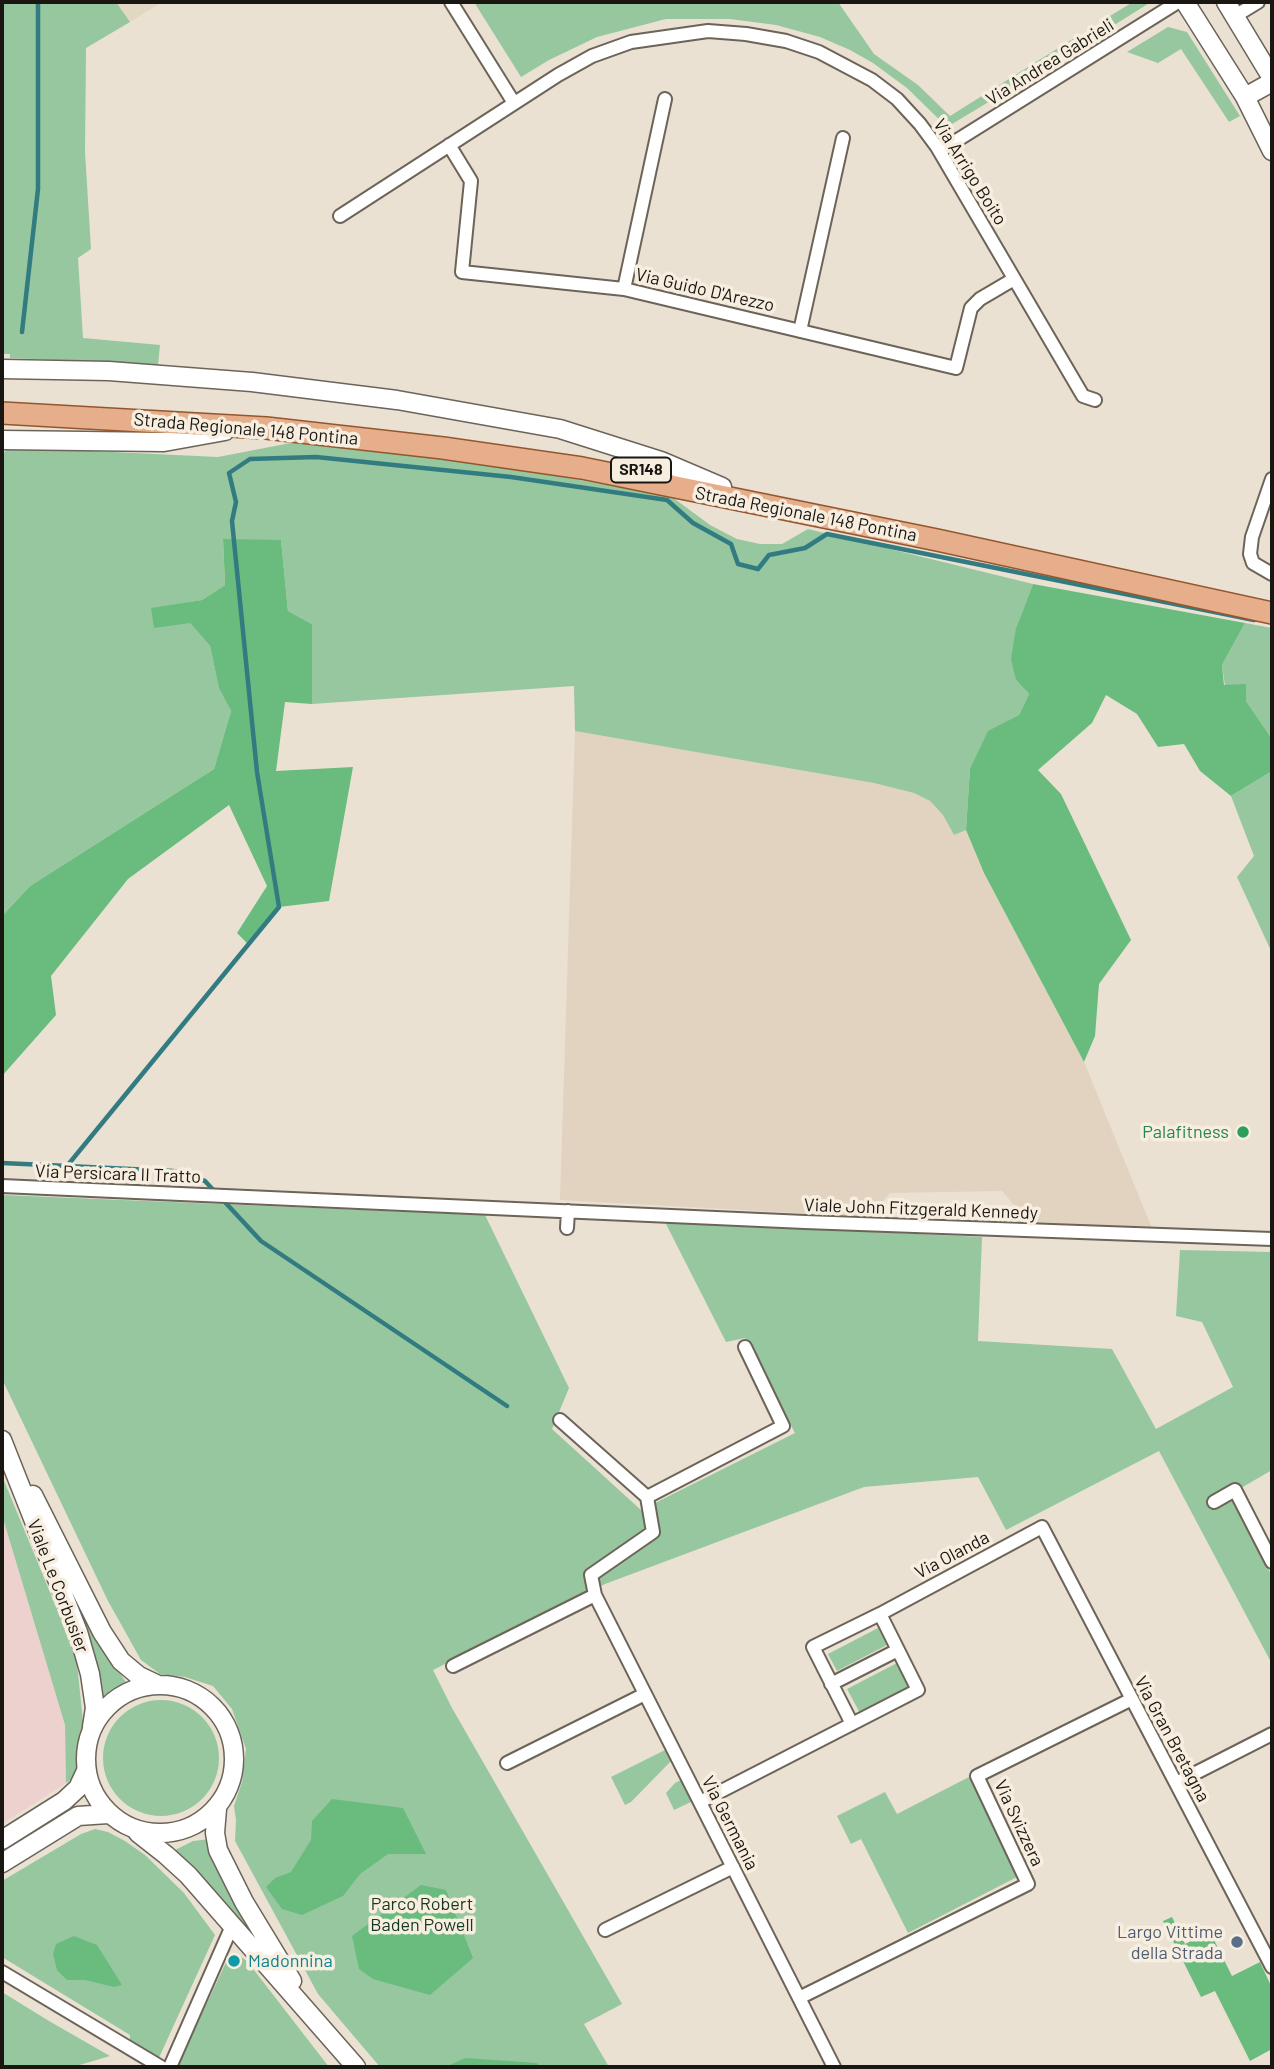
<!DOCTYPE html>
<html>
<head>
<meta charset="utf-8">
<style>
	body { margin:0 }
	#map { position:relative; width:1274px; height:2069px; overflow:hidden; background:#eae1d3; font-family:Barlow,sans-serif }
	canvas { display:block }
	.frame { position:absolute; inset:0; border:4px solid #1a1712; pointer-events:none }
</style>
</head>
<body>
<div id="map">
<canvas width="1274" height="2069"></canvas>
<div class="frame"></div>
</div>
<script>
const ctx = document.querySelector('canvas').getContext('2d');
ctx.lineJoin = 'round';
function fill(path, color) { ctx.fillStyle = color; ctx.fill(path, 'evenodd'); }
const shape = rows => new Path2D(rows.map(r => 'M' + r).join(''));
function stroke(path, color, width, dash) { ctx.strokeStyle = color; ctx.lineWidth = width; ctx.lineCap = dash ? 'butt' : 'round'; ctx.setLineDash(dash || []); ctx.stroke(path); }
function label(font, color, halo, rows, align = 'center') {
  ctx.font = font + ' Barlow,sans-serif'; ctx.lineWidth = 7; ctx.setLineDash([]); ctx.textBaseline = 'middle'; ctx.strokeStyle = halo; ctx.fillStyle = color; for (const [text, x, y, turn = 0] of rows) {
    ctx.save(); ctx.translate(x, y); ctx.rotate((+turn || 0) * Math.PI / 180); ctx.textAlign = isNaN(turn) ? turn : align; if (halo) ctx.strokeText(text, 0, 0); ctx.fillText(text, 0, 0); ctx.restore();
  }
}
const commercial = shape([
	[2,1515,65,1725,66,1783,2,1824]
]);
const built = shape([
	[575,731,874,783,914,793,930,801,943,815,954,835,966,830,984,873,1084,1062,1152,1228,1029,1223,1002,1191,890,1193,870,1217,560,1200]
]);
const education = shape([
	[116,2,162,2,130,22]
]);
const green = shape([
	[2,2,116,2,130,22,86,48,85,152,91,249,78,258,83,338,160,345,158,365,10,358,10,354,2,354],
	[474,2,838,2,874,54,918,85,950,116,1079,35,1082,46,947,127,907,88,873,63,850,50,820,37,776,25,730,19,666,19,597,37,549,60,521,77],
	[1133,2,1151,2,1108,29,1100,22],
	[1168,27,1187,32,1240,116,1229,122,1181,49,1158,63,1127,52],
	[301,441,498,465,672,497,710,525,737,539,760,544,782,544,808,529,1033,584,1016,628,1016,680,1029,694,1019,715,988,732,970,768,966,830,954,835,943,815,930,801,914,793,874,783,575,731,574,686,312,704,312,624,288,611,281,540,223,540,225,585,202,600,151,609,190,623,210,646,219,687,231,711,214,769,30,886,2,916,2,453,5,452,7,447,218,457],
	[1245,623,1272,628,1272,739,1246,701,1225,686,1222,665],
	[1272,771,1272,953,1237,877,1254,856,1231,796],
	[2,1195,485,1215,569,1388,552,1429,641,1510,795,1433,745,1338,726,1342,665,1222,982,1237,978,1341,1112,1349,1156,1429,1233,1387,1202,1322,1176,1316,1180,1250,1272,1252,1272,1470,1229,1495,1272,1576,1272,1664,1159,1451,1006,1530,978,1477,864,1487,605,1584,433,1670,452,1708,622,2004,584,2024,609,2067,380,2067,318,1994,235,1841,236,1820,234,1806,242,1782,246,1749,232,1709,213,1686,185,1677,160,1674,141,1660,108,1601,2,1379],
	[2,1476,59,1614,77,1664,85,1740,82,1766,78,1775,66,1783,65,1725,2,1515],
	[43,1519,112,1661,127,1684,103,1705,96,1659],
	[878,1628,887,1645,837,1671,828,1654],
	[897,1663,910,1687,860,1713,847,1689],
	'103 1758a58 58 0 1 1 116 0a58 58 0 1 1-116 0Z',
	[667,1749,672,1760,631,1802,625,1805,611,1777],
	[969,1777,1019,1876,908,1933,861,1839,851,1844,837,1816,885,1792,897,1814],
	[685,1778,695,1800,674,1810,666,1793,675,1783],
	[95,1829,108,1832,125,1841,145,1855,184,1893,215,1935,157,2062,130,2046,130,2035,2,1957,2,1881,81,1834],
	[210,1839,271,1956,266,1959,193,1867,175,1850,193,1841],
	[237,1954,247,1961,329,2067,177,2067,228,1958],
	[2,1992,49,2021,110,2056,73,2067,2,2067]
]);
const forest = shape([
	[223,539,281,540,288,611,312,624,312,704,285,702,276,771,353,767,329,901,279,907,248,944,237,933,267,886,229,805,128,879,51,976,56,1015,2,1076,2,916,30,886,214,769,231,711,219,688,210,646,190,623,154,628,151,608,202,600,225,585],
	[1033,584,1245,623,1222,665,1224,685,1246,684,1246,701,1272,739,1272,771,1231,796,1200,771,1184,744,1158,747,1137,714,1106,695,1092,723,1038,770,1061,794,1131,940,1099,984,1095,1036,1084,1062,984,873,966,830,970,768,988,731,1019,715,1029,694,1016,680,1011,659,1016,628],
	[332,1799,403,1808,426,1854,388,1854,360,1874,343,1896,302,1915,282,1909,266,1887,275,1878,291,1872,311,1840,312,1821],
	[421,1885,446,1890,473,1958,430,1995,373,1979,359,1969,352,1936],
	[1172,1917,1185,1944,1210,1932,1232,1976,1260,1962,1272,1988,1272,2049,1250,2061,1215,1991,1201,1997,1163,1921],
	[74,1936,97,1945,122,1985,114,1987,85,1980,67,1980,57,1970,53,1954,56,1944],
	[465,2058,537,2063,540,2067,446,2067]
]);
const stream = shape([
	[22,332,38,189,38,2],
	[2,1163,67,1166],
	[217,1194,205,1181,173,1171,67,1166,279,907,257,772,232,521,236,502,229,473,250,459,316,457,511,477,667,500,693,523,731,544,738,564,758,569,769,555,805,548,827,534,1254,620],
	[223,1200,261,1241,507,1406]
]);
const street = shape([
	[451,2,514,103],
	[1235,16,1258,2],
	[449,145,471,181,462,272,624,289,956,368,971,308,980,299,1014,279],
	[940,151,1178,2],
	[340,216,558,75,592,56,631,42,708,31,746,34,786,41,819,52,872,80,897,99,920,124,937,147,1083,396,1095,400],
	[624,289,665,99],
	[800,331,843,138],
	[1272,479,1252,537,1250,554,1253,563,1272,574],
	[2,1186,805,1222,1272,1239],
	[567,1228,568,1211],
	[560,1420,647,1497,653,1532,591,1575,595,1595],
	[647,1497,783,1426,745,1347],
	[1214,1502,1235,1490,1272,1562],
	[453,1666,595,1595,834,2067],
	[831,1684,898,1650],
	[852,1724,813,1647,880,1614],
	[507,1763,645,1694],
	[1176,1783,1272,1734],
	[700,1802,918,1690,880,1614,1042,1527,1272,1967],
	[605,1930,733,1867],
	[2,1972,161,2067],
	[799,1998,1028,1884,977,1776,1132,1699],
	[170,2067,232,1926]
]);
const secondary = shape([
	[1185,2,1245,97,1272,151],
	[1226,2,1272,78],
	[1245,97,1272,82],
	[2,369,109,371,252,382,397,400,560,429,661,461,722,487],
	[2,440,164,442,225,431],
	[2,1440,78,1632,90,1674,95,1708,92,1727],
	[33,1495,102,1632,121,1661,139,1676,156,1684],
	'86 1759a74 74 0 1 1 148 0a74 74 0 1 1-148 0Z',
	[217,1809,215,1833,218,1850,244,1902,292,1981],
	[138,1833,166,1855,188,1875,356,2067],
	[2,1840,64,1801,78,1788,86,1771],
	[2,1863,78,1816,108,1814]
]);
const primary = shape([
	[2,413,266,428,443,448,582,468,937,540,1272,613]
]);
const markers = [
	[1243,1132,7,"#2e9e5b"],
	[1237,1942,7,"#5c6f8a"],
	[234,1961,7,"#0f9aa8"]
];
const shields = [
	[641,470,60]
];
const shieldNames = [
	["SR148",641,470]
];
const streetNames = [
	["Via Andrea Gabrieli",1050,62,-32],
	["Via Arrigo Boito",970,172,58],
	["Via Guido D'Arezzo",705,290,13],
	["Strada Regionale 148 Pontina",246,429,5],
	["Strada Regionale 148 Pontina",806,514,11],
	["Via Persicara II Tratto",118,1174,2],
	["Viale John Fitzgerald Kennedy",921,1209,2],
	["Via Olanda",952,1555,-28],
	["Viale Le Corbusier",58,1586,69],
	["Via Gran Bretagna",1172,1739,62],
	["Via Germania",730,1823,63],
	["Via Svizzera",1019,1823,65]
];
const leisureNames = [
	["Palafitness",1229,1132]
];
const parkNames = [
	["Parco Robert",422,1904],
	["Baden Powell",422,1925]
];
const serviceNames = [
	["Largo Vittime",1223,1932],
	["della Strada",1223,1953]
];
const cultureNames = [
	["Madonnina",248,1961]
];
fill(commercial, '#ecd1ce');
fill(built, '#e1d3bf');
fill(education, '#e1d7c2');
fill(green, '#96c79f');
fill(forest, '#6abc7e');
stroke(stream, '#327c81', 4.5);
stroke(street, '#6c6458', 16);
stroke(secondary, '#6c6458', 21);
stroke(primary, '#94562e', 24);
stroke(street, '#fff', 12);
stroke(secondary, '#fff', 18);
stroke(primary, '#e6ae8b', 21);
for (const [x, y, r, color] of markers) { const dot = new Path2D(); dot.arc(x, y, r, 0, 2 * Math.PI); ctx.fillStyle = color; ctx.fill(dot); stroke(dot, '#f7eee0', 2.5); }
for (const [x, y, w] of shields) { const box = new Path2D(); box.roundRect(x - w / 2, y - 12.5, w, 25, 5); ctx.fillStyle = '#f7eee0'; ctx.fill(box); stroke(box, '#1a1712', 2); }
label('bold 16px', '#1a1712', null, shieldNames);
label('18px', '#1a1712', '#f7eee0', streetNames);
label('18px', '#27864d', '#f7eee0', leisureNames, 'right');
label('18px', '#15381e', '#f7eee0', parkNames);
label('18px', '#4e5e75', '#f7eee0', serviceNames, 'right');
label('18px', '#0d838f', '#f7eee0', cultureNames, 'left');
</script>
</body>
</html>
